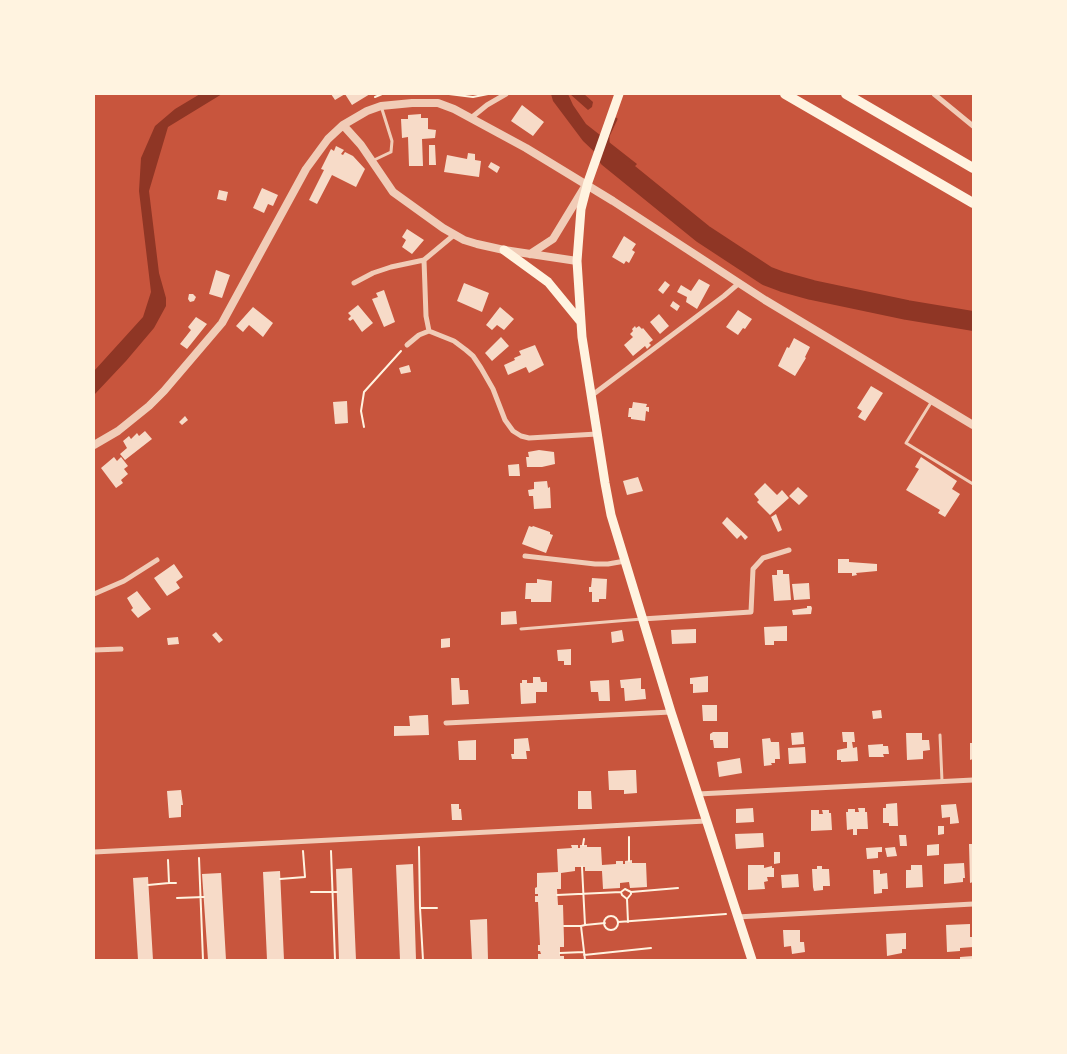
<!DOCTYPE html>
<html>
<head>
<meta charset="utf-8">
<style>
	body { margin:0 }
	#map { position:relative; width:1067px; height:1054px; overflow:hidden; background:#c8553d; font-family:"Zilla Slab",serif }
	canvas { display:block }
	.frame { position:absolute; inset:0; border:95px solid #fff3e0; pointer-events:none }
</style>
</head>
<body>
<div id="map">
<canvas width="1067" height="1054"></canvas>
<div class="frame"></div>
</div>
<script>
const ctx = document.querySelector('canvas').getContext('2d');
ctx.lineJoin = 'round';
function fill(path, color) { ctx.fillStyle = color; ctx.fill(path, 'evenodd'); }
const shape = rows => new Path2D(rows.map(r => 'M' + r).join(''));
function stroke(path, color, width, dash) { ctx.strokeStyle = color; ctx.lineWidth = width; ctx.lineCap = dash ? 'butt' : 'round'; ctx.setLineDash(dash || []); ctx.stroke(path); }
const water = shape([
	[200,94,222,94,168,127,149,191,159,273,166,298,166,306,154,328,126,361,94,395,94,371,143,317,151,292,139,191,141,158,155,126,175,109],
	[551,94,568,94,573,105,586,124,637,164,623,179,583,141,553,101],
	[570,94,584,94,593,102,592,107,588,110]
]);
const stream = shape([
	[608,144,608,136,616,119]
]);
const river = shape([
	[608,157,703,234,767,276,783,282,812,290,907,310,973,321]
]);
const building = shape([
	[331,94,370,94,352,105,345,94,335,100],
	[522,105,544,122,533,136,511,121],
	[421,114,421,118,428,118,428,129,436,130,435,138,422,139,423,166,409,166,408,137,402,138,401,119,408,119,408,115],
	[429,145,435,145,436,165,429,165],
	[336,146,344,150,341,154,343,155,345,152,353,156,365,169,356,187,332,175,317,204,309,200,324,170,321,169,331,149,334,151],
	[468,153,475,154,475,160,481,161,479,177,444,172,447,155,467,159],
	[491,162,500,167,497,173,488,167],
	[262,188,278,195,273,206,268,204,264,213,253,208],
	[219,190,228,192,226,201,217,199],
	[407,229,424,240,412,254,402,247,406,240,402,237],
	[624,236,636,244,632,250,635,252,629,263,626,261,624,264,612,257],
	[216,270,230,275,222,298,209,294],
	[699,279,710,285,697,309,686,302,687,297,677,292,681,285,691,291],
	[665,281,670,285,663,294,658,290],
	[464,283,489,293,482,312,457,301],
	[384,290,395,322,384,327,372,299,378,297,376,293],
	[189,294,193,294,196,297,194,301,190,302,188,299],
	[673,301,680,306,677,311,670,306],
	[358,305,373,323,362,332,353,319,350,321,348,319,351,316,348,313],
	[253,307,273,323,263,337,249,325,243,332,236,326],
	[500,307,514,319,504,330,497,325,492,330,486,325],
	[738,310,752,319,745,329,743,328,738,335,726,327],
	[659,314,669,326,660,334,650,322],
	[196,317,207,324,187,349,180,344,191,330,188,327],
	[635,326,636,328,639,326,642,329,643,328,653,340,649,343,651,345,647,349,645,346,633,356,624,345,633,337,630,334,633,331,632,329],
	[501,337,509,346,492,361,485,353],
	[794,338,810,347,805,357,806,358,795,376,778,366,787,347,789,348],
	[535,345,544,365,529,373,526,367,508,375,504,365,515,360,514,358,521,355,519,351],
	[409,365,411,372,401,374,399,368],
	[871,386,883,393,865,421,858,417,862,411,857,408],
	[347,401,348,423,335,424,333,402],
	[633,402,647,404,646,407,649,407,649,412,646,411,645,421,631,419,631,417,628,417,629,408,632,408],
	[185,416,188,420,182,425,179,422],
	[145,431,152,439,125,460,120,454,127,448,123,441,129,436,131,439,137,433,139,436],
	[539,450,554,452,555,464,542,467,527,467,526,457,529,457,528,452],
	[114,457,117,461,121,457,128,466,124,469,128,474,121,480,123,483,116,488,101,468],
	[921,457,957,481,952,489,960,494,945,517,938,513,940,510,906,490,919,469,915,467],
	[519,464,520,476,509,476,508,465],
	[638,477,643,491,627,495,623,481],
	[547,481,548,488,550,487,551,508,534,509,533,496,529,496,528,490,534,489,534,482],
	[765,483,777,495,782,490,789,498,770,515,757,502,759,500,754,494],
	[798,487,808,496,799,505,789,496],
	[776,514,782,530,778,532,771,517],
	[727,517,748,537,745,540,741,535,737,539,722,523],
	[529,526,532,527,533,526,550,532,550,534,553,535,546,553,522,544],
	[838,559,849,559,849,562,877,564,877,571,856,573,857,575,852,576,852,573,838,573],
	[174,564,183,577,176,582,180,588,167,596,154,578],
	[777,570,783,570,783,574,789,574,791,600,774,601,772,575,777,575],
	[592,578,607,579,606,599,599,599,599,602,592,602,592,592,589,592,589,587,591,587],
	[537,579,552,581,551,602,531,602,531,599,525,599,526,583,537,583],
	[809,583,810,599,794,600,792,584],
	[137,591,151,609,138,618,131,610,133,608,127,598],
	[807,606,811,606,812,608,811,614,793,615,792,610,807,608],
	[516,611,517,624,501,625,501,612],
	[787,626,787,641,774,641,774,645,765,645,764,627],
	[696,629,696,643,672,644,671,630],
	[622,630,624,641,612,643,611,632],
	[216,632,223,640,219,643,212,635],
	[178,637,179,644,168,645,167,638],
	[450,638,450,647,441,648,441,639],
	[571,649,571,665,564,665,564,661,558,661,557,650],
	[708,676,708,692,693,693,693,684,690,684,690,678],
	[533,677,540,677,541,682,547,682,547,692,536,692,536,703,521,704,520,683,522,683,522,680,527,680,527,683,533,683],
	[451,678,459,678,460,690,468,690,469,704,452,705],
	[641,678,641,689,645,689,646,699,625,701,624,688,621,688,620,680],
	[609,680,610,701,599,701,598,692,591,692,590,681],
	[702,705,717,705,717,721,703,721],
	[881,710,882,718,873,719,872,711],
	[425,715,428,715,429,735,394,736,394,726,410,726,409,716],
	[713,732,728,732,728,748,714,748,713,740,710,740,710,734],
	[803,732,804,744,792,745,791,733],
	[842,732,854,732,855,742,852,742,853,748,857,747,858,761,841,762,841,760,837,760,837,750,847,748,847,742,843,742],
	[906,733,922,733,922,740,929,740,930,750,923,751,923,759,907,760],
	[528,738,530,751,526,751,527,759,512,759,511,754,514,754,514,739],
	[770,738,771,742,779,742,780,759,775,759,775,763,771,763,772,765,764,766,762,739],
	[476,740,476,760,459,760,458,741],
	[970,743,973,743,973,759,970,760],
	[883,744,883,746,888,746,889,754,883,754,884,757,869,757,868,745],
	[805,747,806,763,789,764,788,748],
	[740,758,742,773,719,777,717,762],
	[631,770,636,770,637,793,624,794,624,790,609,790,608,771],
	[181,790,183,805,181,805,181,817,169,818,167,791],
	[578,791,591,791,592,809,578,809],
	[897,803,898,826,889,826,889,823,883,823,883,808,886,808,886,804],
	[451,804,459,804,459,809,461,809,462,820,452,820],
	[956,804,959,823,950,824,950,817,942,818,941,805],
	[753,808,754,822,736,823,736,809],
	[858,808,865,808,865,812,867,812,868,829,857,829,857,835,853,835,853,829,847,830,846,812,848,812,848,809,855,809,855,812,859,812],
	[811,810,819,810,819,814,823,814,822,810,829,810,829,813,831,813,832,830,811,831],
	[938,826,944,826,944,834,938,835],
	[763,833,764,847,736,849,735,834],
	[899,835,906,835,907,846,900,846],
	[939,844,939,855,927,856,927,845],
	[969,844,973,844,973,882,970,883],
	[571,845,578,845,578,848,580,848,580,845,587,845,587,847,601,847,602,865,616,864,616,861,623,861,623,864,625,864,625,861,632,860,632,863,646,863,647,887,630,888,629,882,620,883,620,888,603,889,602,871,585,871,585,867,575,867,575,871,561,873,561,889,557,889,558,905,563,905,564,940,564,947,560,947,560,956,564,956,564,960,541,960,538,959,538,954,541,954,540,951,538,951,538,945,540,945,538,902,535,902,535,896,538,896,538,894,535,894,535,888,537,887,537,873,558,872,557,849,572,848],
	[882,847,882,852,878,852,878,858,867,859,866,848],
	[895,847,897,856,887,857,885,848],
	[774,852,780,852,780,863,774,864],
	[964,863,965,878,963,878,963,882,944,884,944,864],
	[413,864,416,960,400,960,396,865],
	[748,865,764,865,764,868,772,866,772,868,774,868,774,877,767,877,768,881,764,882,765,889,748,890],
	[911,865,922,865,923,887,906,888,906,870,911,870],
	[817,866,822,866,822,869,829,869,830,886,823,886,823,890,814,891,813,887,812,869,817,869],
	[352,868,356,960,339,960,336,869],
	[873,870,880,870,880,874,887,873,888,889,882,889,882,893,874,894],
	[280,871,284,960,267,960,263,872],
	[221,873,226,960,208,960,202,874],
	[798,874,799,887,782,888,781,875],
	[148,877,153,960,138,960,133,878],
	[487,919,488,960,472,960,470,920],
	[970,924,970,937,973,937,973,947,960,948,960,951,947,952,946,925],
	[783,930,800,930,800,942,804,942,805,952,792,954,791,946,784,947],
	[906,933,906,949,902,949,902,953,887,956,886,934],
	[973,956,973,960,960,960,960,957]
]);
const path = shape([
	[449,94,473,97,488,94],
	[375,97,382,94],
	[364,427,361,411,364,392,401,351],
	[629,837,629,861],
	[583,845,584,839],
	[419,847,420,908,437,908],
	[331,851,335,960],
	[199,858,203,960],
	[582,867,585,925,605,923],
	[280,879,305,877,303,851],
	[169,883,176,883],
	[148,885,169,883,168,860],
	[311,892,337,892],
	[631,892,678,888],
	[557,895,621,892],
	[177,898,204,897],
	[627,899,622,895,621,892,625,889,631,892,631,894,627,899,628,922],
	[420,908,423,960],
	'604 923a7 7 0 1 1 14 0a7 7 0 1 1-14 0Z',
	[618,922,726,914],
	[585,925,581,926,585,960],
	[564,926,581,926],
	[560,953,584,952],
	[584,955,651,948]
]);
const service = shape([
	[372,161,391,152,392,141,381,106],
	[932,401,906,443,973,484],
	[521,629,642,619],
	[940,735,942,781]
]);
const minor = shape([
	[934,94,973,126],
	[471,118,487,105,506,94],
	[424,260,426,316,429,331],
	[354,283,373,273,391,267,424,260,454,235],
	[407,345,419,335,429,331,454,341,466,350,473,356,481,368,493,389,505,420,513,431,521,436,529,438,597,434],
	[591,396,724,296,738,284],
	[525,556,595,564,608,564,625,561],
	[94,594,124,581,157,560],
	[642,619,751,612,753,569,763,558,789,550],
	[94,650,121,649],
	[446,723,671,712],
	[698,794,973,780],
	[94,852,706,821],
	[737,917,973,904]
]);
const tertiary = shape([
	[343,125,361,145,393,192,443,228,464,240,477,244,504,250,577,261],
	[530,254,553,239,584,188],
	[94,445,118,431,149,406,164,391,222,323,306,169,328,139,343,125,367,111,381,106,412,103,438,103,454,109,526,148,613,201,765,300,973,425]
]);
const secondary = shape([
	[619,94,588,182,581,209,577,261,582,337,605,483,611,515,671,712,752,960],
	[504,250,548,282,580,321]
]);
const primary = shape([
	[785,94,973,203],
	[846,94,973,168]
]);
fill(water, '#8f3625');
stroke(stream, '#8f3625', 3);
stroke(river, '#8f3625', 20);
fill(building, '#f7dbc8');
stroke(path, '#fff3e0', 2);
stroke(service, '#f1ccb7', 3);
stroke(minor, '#f1ccb7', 5);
stroke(tertiary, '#f1ccb7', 8);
stroke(secondary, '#fff3e0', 9);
stroke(primary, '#fff3e0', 10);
</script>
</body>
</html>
